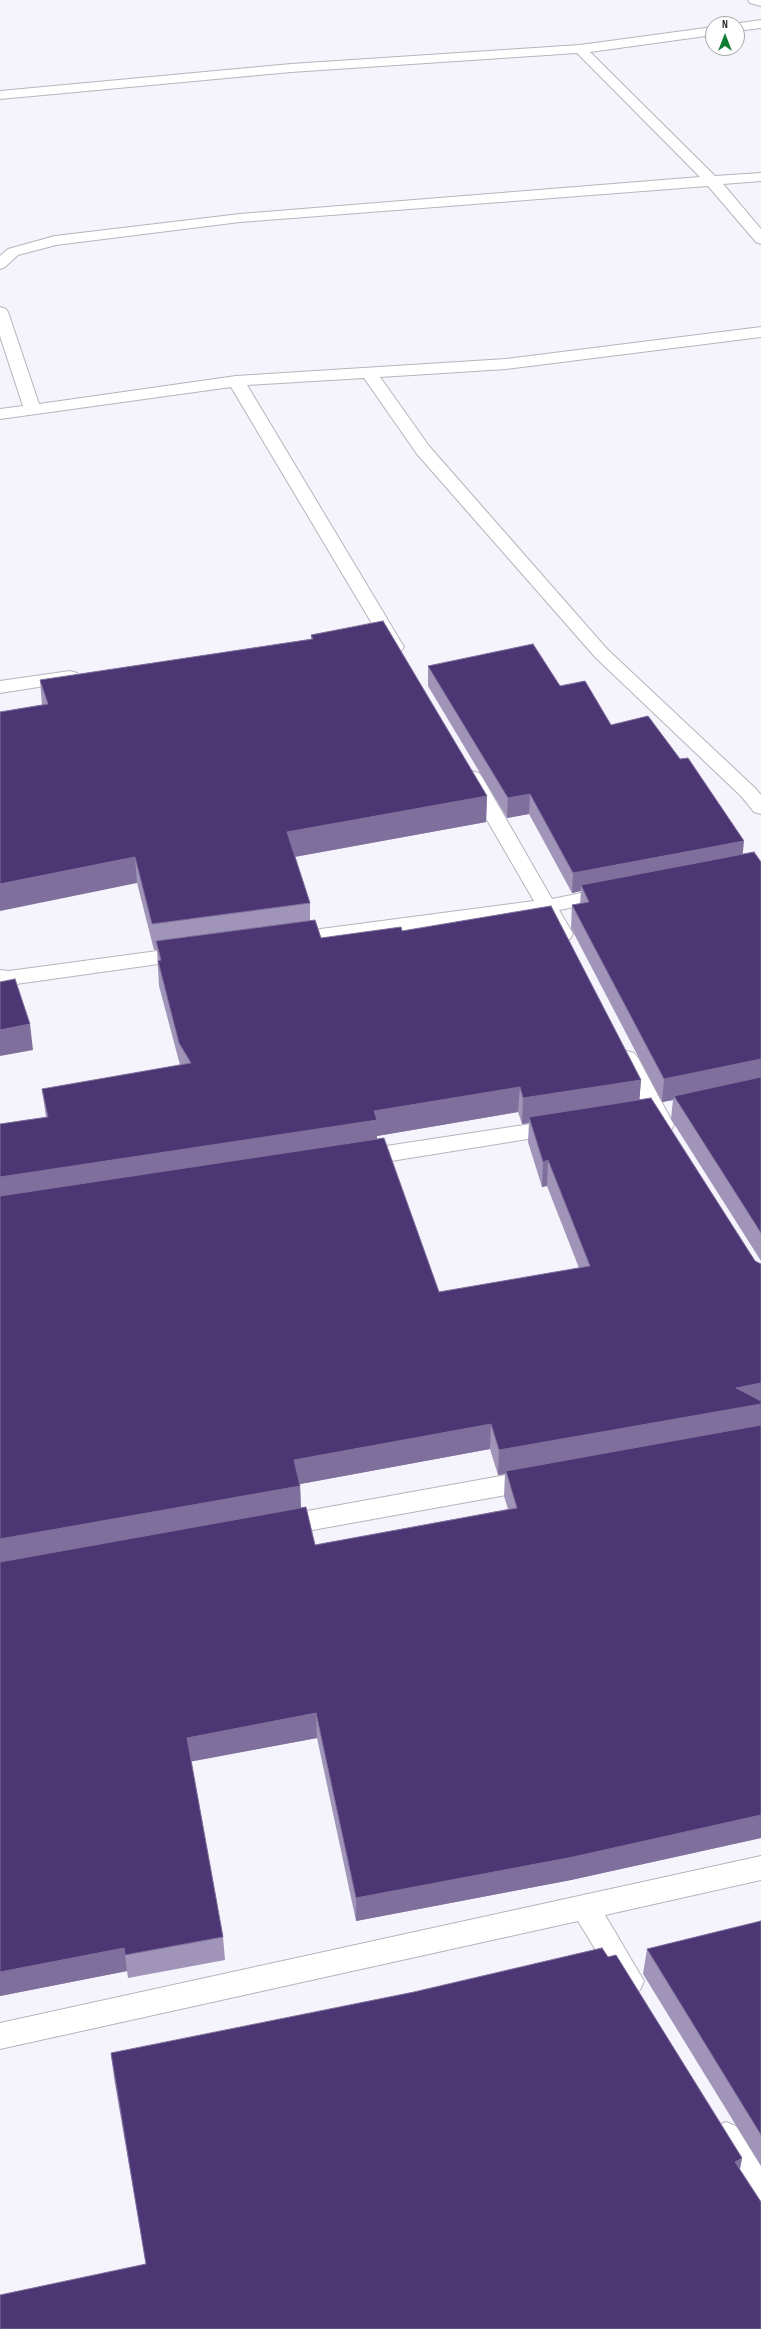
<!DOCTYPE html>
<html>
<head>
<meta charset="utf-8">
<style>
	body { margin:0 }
	#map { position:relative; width:761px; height:2329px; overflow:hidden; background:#f5f3fc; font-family:"Sofia Sans Condensed",sans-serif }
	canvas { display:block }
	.north { position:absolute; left:705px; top:16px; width:40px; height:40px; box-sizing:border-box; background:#fff; border:1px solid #a6a5a7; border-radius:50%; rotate:0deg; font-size:11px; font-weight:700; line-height:16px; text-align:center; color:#201f22 }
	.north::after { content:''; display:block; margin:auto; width:14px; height:18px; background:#0d7d33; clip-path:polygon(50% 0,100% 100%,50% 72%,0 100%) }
</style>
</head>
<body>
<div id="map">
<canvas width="761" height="2329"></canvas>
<div class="north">N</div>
</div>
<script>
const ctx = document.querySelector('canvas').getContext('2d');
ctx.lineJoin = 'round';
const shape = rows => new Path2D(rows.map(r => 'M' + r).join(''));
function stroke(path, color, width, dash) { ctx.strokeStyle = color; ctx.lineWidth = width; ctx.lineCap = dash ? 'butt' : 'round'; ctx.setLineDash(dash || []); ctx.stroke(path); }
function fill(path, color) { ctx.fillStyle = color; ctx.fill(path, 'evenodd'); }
const minor = shape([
	[748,0,761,0,761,6,750,3,748,0],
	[761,20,761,28,737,31,737,24,733,24,761,20],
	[713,27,713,35,590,52,715,176,761,173,761,181,723,184,761,229,761,244,756,242,708,186,240,222,56,245,18,255,5,267,0,269,0,256,8,249,55,236,240,214,700,177,577,53,291,72,0,99,0,91,291,64,580,45,713,27],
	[0,307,6,309,8,312,39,404,236,376,506,359,761,327,761,337,506,369,380,377,429,446,607,649,755,788,761,795,761,814,754,812,741,796,595,657,417,454,364,378,247,385,404,647,401,651,395,652,389,651,386,647,231,387,0,419,0,409,23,406,0,336,0,307],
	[70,671,77,673,79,677,77,681,0,693,0,681,70,671],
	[472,771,479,773,482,777,552,899,610,887,617,889,620,894,617,899,559,910,573,934,570,939,563,941,556,939,541,914,290,947,283,945,280,940,283,935,290,933,534,901,462,777,465,773,472,771],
	[187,947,194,949,197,954,194,959,9,985,0,984,0,970,9,971,187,947],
	[627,1051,634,1053,638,1058,674,1125,671,1130,663,1133,655,1130,652,1125,616,1058,620,1053,627,1051],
	[557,1120,565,1123,568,1128,565,1133,360,1166,352,1164,349,1158,352,1152,360,1150,557,1120],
	[534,1470,543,1473,546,1480,543,1487,534,1490,279,1536,270,1533,267,1526,270,1519,279,1516,534,1470],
	[761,1856,761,1880,605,1915,644,1981,640,1990,630,1994,620,1990,578,1921,0,2049,0,2023,761,1856],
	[726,2122,736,2126,761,2166,761,2207,751,2203,711,2136,716,2126,726,2122]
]);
const wall = shape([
	[311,635,487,796,486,822,295,857,310,903,310,920,321,938,402,931,641,1080,639,1100,755,1261,761,1264,761,1838,571,1880,356,1921,317,1738,191,1761,223,1937,225,1960,128,1978,127,1971,0,1996,0,1124,46,1117,42,1089,180,1065,159,986,157,950,154,950,137,883,42,705,40,680,311,639],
	[518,1112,522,1124,529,1123,528,1142,542,1187,547,1186,579,1268,439,1292,377,1139,377,1136],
	[490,1449,498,1475,505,1474,504,1496,508,1509,315,1545,301,1508,300,1484],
	[428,666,560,686,611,725,743,854,761,862,761,1261,671,1119,673,1100,662,1102,571,928,572,905,580,904,581,891,572,893,529,814,507,818,428,686],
	[761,1921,761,2166,643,1974,647,1949],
	[608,1957,742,2158,740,2169,146,2264,114,2078,111,2053]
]);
const shadedWall = shape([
	[530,794,529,814,507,818,508,798],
	[487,796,486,822,288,858,287,832],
	[744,841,742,861,581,885,581,891,572,893,573,873],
	[135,857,137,883,0,911,0,884],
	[30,1024,33,1050,0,1056,0,1030],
	[761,1059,761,1081,674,1096,673,1100,662,1102,664,1079],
	[641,1080,639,1106,529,1117,529,1123,522,1124,523,1098],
	[520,1087,518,1112,377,1136,377,1146,0,1203,0,1177,374,1111],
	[548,1160,547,1186,542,1187,543,1162],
	[761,1383,761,1427,506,1471,505,1474,498,1475,499,1450,736,1388],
	[491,1424,490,1449,295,1485,294,1460],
	[300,1486,301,1511,0,1564,0,1539],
	[316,1713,317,1738,189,1762,187,1738],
	[761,1815,761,1838,571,1880,356,1921,356,1898],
	[124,1948,127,1971,0,1996,0,1972],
	[742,2158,737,2183,735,2162]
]);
const building = shape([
	[383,621,487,796,287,832,310,903,152,924,135,857,0,884,0,712,48,704,40,680,313,639,311,635,383,621],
	[533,644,560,686,585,681,611,725,648,716,680,759,688,758,744,841,573,873,530,794,508,798,428,666,533,644],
	[754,852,761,862,761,1059,664,1079,572,905,589,902,581,885,754,852],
	[551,906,641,1080,523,1098,520,1087,374,1111,377,1120,0,1177,0,1124,48,1117,42,1089,191,1063,179,1043,158,961,161,960,156,941,315,920,321,938,401,927,402,931,551,906],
	[15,979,30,1024,0,1030,0,982,15,979],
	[761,1077,761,1233,674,1096,761,1077],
	[651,1098,755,1261,761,1264,761,1383,736,1388,761,1401,761,1404,499,1450,491,1424,294,1460,300,1486,0,1539,0,1196,384,1138,439,1292,590,1266,548,1160,543,1162,529,1117,651,1098],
	[761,1425,761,1815,573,1857,356,1898,316,1713,187,1738,223,1937,125,1955,124,1948,0,1972,0,1562,306,1507,315,1545,517,1508,506,1471,761,1425],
	[761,1921,761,2135,647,1949,761,1921],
	[602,1948,608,1957,616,1955,742,2158,735,2162,761,2202,761,2329,0,2329,0,2295,146,2264,111,2053,414,1992,602,1948]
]);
stroke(minor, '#b7b4bd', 2);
fill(minor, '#fff');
fill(wall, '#a094b8');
fill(shadedWall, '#7f6f9c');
fill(building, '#4c3673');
stroke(building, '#7f6f9c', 1);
</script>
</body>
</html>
